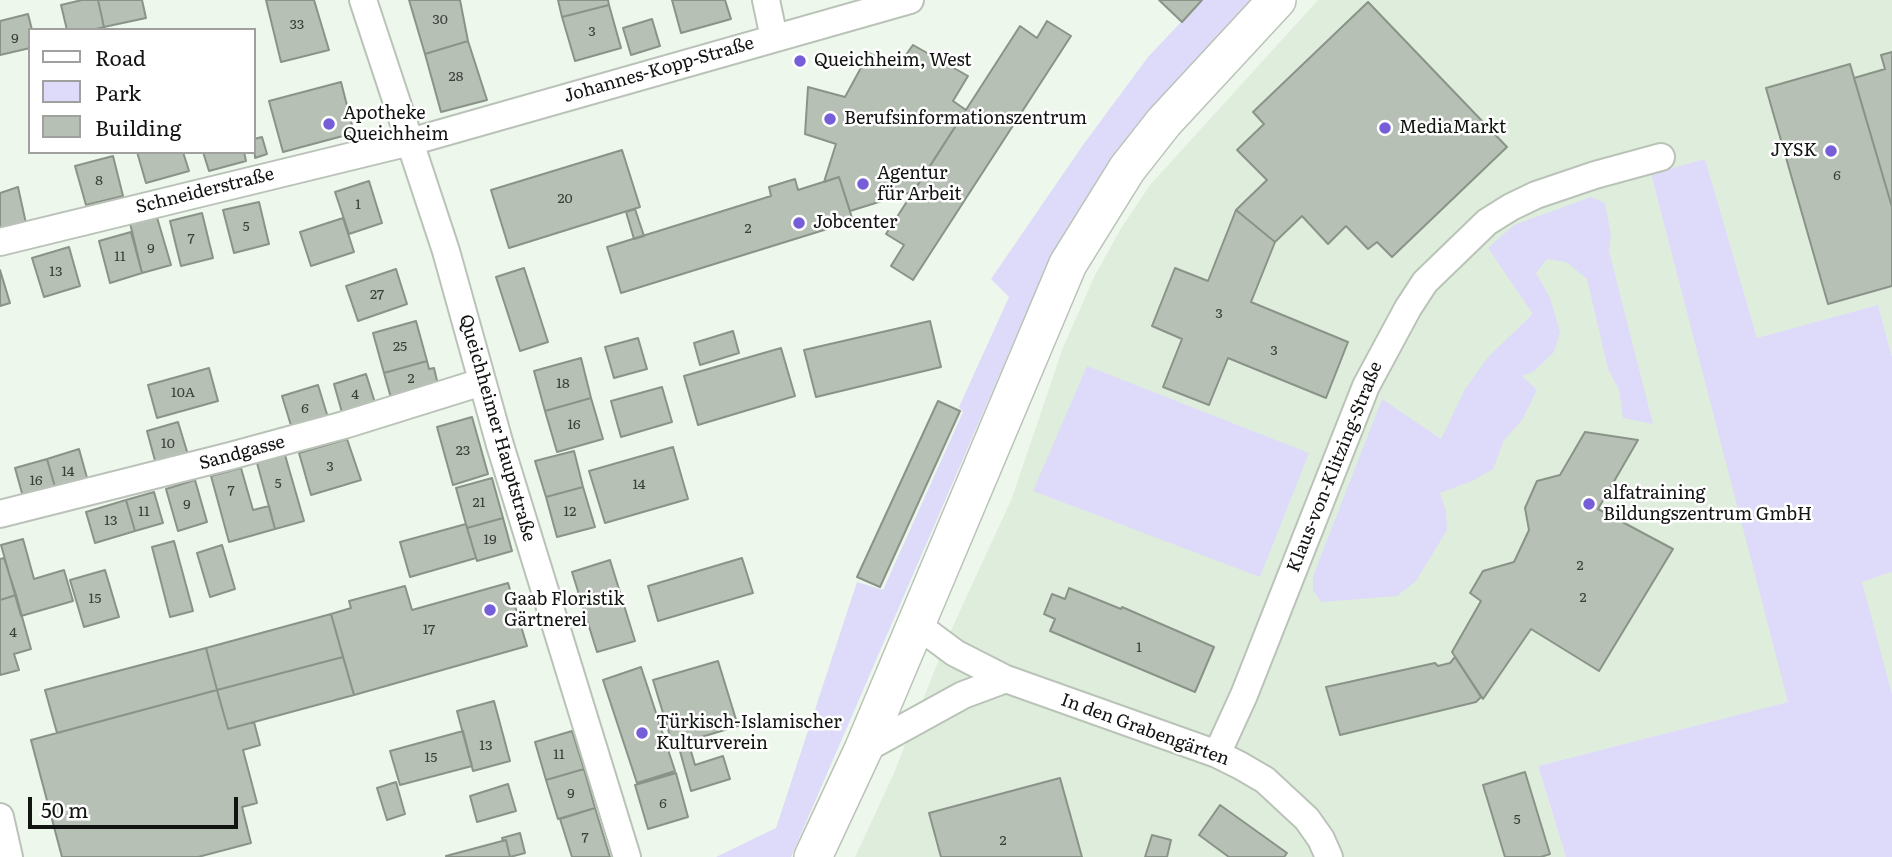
<!DOCTYPE html>
<html>
<head>
<meta charset="utf-8">
<style>
	body { margin:0 }
	#map { position:relative; width:1892px; height:857px; overflow:hidden; background:#eef7ec; font-family:Literata,serif }
	canvas { display:block }
	.legend { position:absolute; left:28px; top:28px; width:228px; height:126px; box-sizing:border-box; background:#fff; border:2px solid #a0a19f; margin:0; padding:9px 12px; list-style:none; font-size:21px; color:#111410 }
	.legend li { display:flex; align-items:center; gap:14px; height:35px }
	.legend b { width:35px; border:2px solid #a0a19f }
	.scale { position:absolute; left:28px; top:797px; width:210px; height:32px; box-sizing:border-box; border:4px solid #111410; border-top:0; padding-left:9px; font-size:21px; line-height:24px; white-space:nowrap; color:#111410; -webkit-text-stroke:5px #fff; paint-order:stroke }
</style>
</head>
<body>
<div id="map">
<canvas width="1892" height="857"></canvas>
<ul class="legend">
<li><b style="height:9px;background:#fff"></b>Road</li>
<li><b style="height:19px;background:#dddbf9"></b>Park</li>
<li><b style="height:19px;background:#b7c0b5"></b>Building</li>
</ul>
<div class="scale">50 m</div>
</div>
<script>
const ctx = document.querySelector('canvas').getContext('2d');
ctx.lineJoin = 'round';
function fill(path, color) { ctx.fillStyle = color; ctx.fill(path, 'evenodd'); }
const shape = rows => new Path2D(rows.map(r => 'M' + r).join(''));
function stroke(path, color, width, dash) { ctx.strokeStyle = color; ctx.lineWidth = width; ctx.lineCap = dash ? 'butt' : 'round'; ctx.setLineDash(dash || []); ctx.stroke(path); }
function label(font, color, halo, rows, align = 'center') {
  ctx.font = font + ' Literata,serif'; ctx.lineWidth = 5; ctx.setLineDash([]); ctx.textBaseline = 'middle'; ctx.strokeStyle = halo; ctx.fillStyle = color; for (const [text, x, y, turn = 0] of rows) {
    ctx.save(); ctx.translate(x, y); ctx.rotate((+turn || 0) * Math.PI / 180); ctx.textAlign = isNaN(turn) ? turn : align; if (halo) ctx.strokeText(text, 0, 0); ctx.fillText(text, 0, 0); ctx.restore();
  }
}
const built = shape([
	[1318,0,1892,0,1892,357,1878,306,1757,339,1705,160,1651,174,1789,702,1538,766,1566,857,855,857,894,773,947,639,1012,498,1062,350,1094,277,1120,230,1150,185],
	[1892,572,1892,694,1861,582]
]);
const green = shape([
	[1202,0,1253,0,1151,113,1073,219,1036,290,791,857,716,857,776,828,857,582,883,590,963,412,959,407,1009,297,991,279,1083,145,1148,57],
	[1705,159,1757,338,1878,305,1892,357,1892,572,1862,582,1892,694,1892,857,1566,857,1538,766,1788,702,1651,174],
	[1591,197,1605,203,1611,235,1609,251,1653,424,1623,418,1619,390,1608,369,1587,279,1566,262,1547,259,1536,273,1550,298,1560,332,1554,352,1534,371,1522,376,1537,390,1522,420,1504,440,1493,469,1472,481,1440,493,1446,511,1447,530,1416,581,1397,596,1321,602,1313,590,1313,576,1382,399,1441,439,1465,389,1489,356,1533,314,1488,248,1514,225],
	[1087,366,1309,453,1260,577,1033,491]
]);
const building = shape([
	[82,0,98,0,104,27,92,30,67,30,61,5,82,0],
	[98,0,142,0,146,18,104,27,98,0],
	[266,0,314,0,329,50,281,62,266,0],
	[409,0,460,0,468,41,425,54,409,0],
	[558,0,608,0,609,5,562,17,558,0],
	[672,0,725,0,731,19,681,33,672,0],
	[1159,0,1202,0,1182,22,1159,0],
	[1368,2,1507,147,1392,257,1377,242,1368,249,1346,226,1328,244,1302,216,1275,242,1236,210,1267,180,1237,150,1264,124,1253,112,1368,2],
	[609,5,621,48,575,61,562,17,609,5],
	[28,14,32,30,30,30,30,48,0,55,0,21,28,14],
	[652,19,660,46,631,55,623,28,652,19],
	[1047,21,1071,36,913,280,891,266,904,245,886,234,1020,26,1037,38,1047,21],
	[468,41,487,100,441,112,425,54,468,41],
	[913,45,968,76,953,101,966,110,914,191,850,211,839,177,824,182,836,144,805,134,808,87,845,97,869,53,897,67,913,45],
	[1892,52,1892,207,1854,78,1885,69,1881,55,1892,52],
	[1850,64,1892,207,1892,286,1828,304,1766,88,1850,64],
	[341,82,354,133,283,152,269,101,341,82],
	[262,137,267,154,255,158,254,139,262,137],
	[622,150,640,207,509,248,491,190,622,150],
	[137,152,183,152,189,171,146,183,137,152],
	[203,152,244,152,246,161,209,171,203,152],
	[113,156,123,196,86,205,75,166,113,156],
	[839,177,853,221,621,293,607,247,771,196,769,187,795,179,798,190,839,177],
	[369,181,382,223,349,234,335,192,369,181],
	[18,187,27,228,0,235,0,193,18,187],
	[259,202,269,244,234,253,223,210,259,202],
	[635,209,644,236,634,239,626,212,635,209],
	[1236,210,1275,242,1251,302,1348,342,1326,398,1228,358,1209,405,1163,387,1182,339,1152,326,1175,268,1208,281,1236,210],
	[202,213,213,258,181,266,170,221,202,213],
	[156,214,171,265,142,273,130,223,156,214],
	[343,218,354,252,311,266,300,232,343,218],
	[131,232,142,273,110,283,99,241,131,232],
	[69,247,80,286,44,297,32,258,69,247],
	[524,268,548,342,520,351,496,277,524,268],
	[396,269,407,304,358,321,346,286,396,269],
	[0,270,10,303,0,306,0,270],
	[416,321,427,361,384,373,373,333,416,321],
	[930,321,941,367,816,397,804,350,930,321],
	[733,331,739,353,700,365,694,343,733,331],
	[638,338,647,369,614,378,605,347,638,338],
	[781,348,795,396,698,425,684,376,781,348],
	[581,358,591,398,545,411,534,371,581,358],
	[427,361,429,369,434,368,438,385,391,398,384,373,427,361],
	[209,368,218,401,157,418,148,385,209,368],
	[366,374,376,406,343,416,334,384,366,374],
	[318,385,329,421,293,432,282,396,318,385],
	[662,387,672,422,621,437,611,401,662,387],
	[591,398,603,439,557,452,545,411,591,398],
	[938,401,960,411,880,587,857,577,938,401],
	[472,417,488,474,453,485,437,427,472,417],
	[178,422,189,458,157,468,147,431,178,422],
	[1585,432,1638,440,1598,509,1673,549,1599,671,1531,629,1483,699,1452,652,1481,601,1470,593,1483,571,1514,562,1529,530,1525,508,1537,481,1560,475,1585,432],
	[347,439,361,480,311,495,299,453,347,439],
	[673,447,688,499,605,523,589,471,673,447],
	[79,449,89,485,57,494,47,459,79,449],
	[574,451,583,487,546,497,535,461,574,451],
	[285,455,304,521,275,529,257,463,285,455],
	[47,459,57,494,25,504,15,468,47,459],
	[241,468,253,510,269,506,275,529,229,542,211,476,241,468],
	[492,478,503,518,467,528,456,488,492,478],
	[195,480,207,522,178,531,166,489,195,480],
	[583,487,595,527,557,537,546,497,583,487],
	[154,492,163,523,135,531,126,500,154,492],
	[126,500,135,531,95,543,86,512,126,500],
	[503,518,512,551,477,561,467,528,503,518],
	[466,524,476,558,410,577,400,542,466,524],
	[23,539,34,579,64,570,73,601,21,616,1,545,23,539],
	[174,541,193,611,170,617,152,547,174,541],
	[222,545,235,589,210,597,197,553,222,545],
	[4,558,16,595,0,600,0,559,4,558],
	[742,558,753,593,658,621,648,586,742,558],
	[610,560,635,641,597,652,572,572,610,560],
	[105,570,119,617,84,627,70,580,105,570],
	[508,583,527,646,354,695,331,614,351,608,349,601,405,586,412,610,508,583],
	[1069,588,1121,609,1122,607,1214,647,1195,692,1050,631,1055,619,1044,614,1052,594,1065,599,1069,588],
	[16,595,31,649,14,654,19,670,0,675,0,600,16,595],
	[331,614,343,657,217,690,206,648,331,614],
	[206,648,217,690,57,733,45,690,206,648],
	[343,657,354,695,228,729,217,690,343,657],
	[1455,657,1481,697,1476,702,1340,735,1326,687,1435,663,1438,666,1450,663,1455,657],
	[718,661,738,726,688,741,695,765,723,756,730,779,691,791,678,744,673,746,653,680,718,661],
	[641,667,675,771,637,783,603,680,641,667],
	[217,690,228,729,254,722,260,745,243,750,257,803,242,807,251,843,198,857,62,857,31,740,217,690],
	[494,701,510,761,473,771,457,711,494,701],
	[463,731,472,766,400,785,390,751,463,731],
	[572,731,584,769,546,780,535,742,572,731],
	[584,769,595,808,558,819,546,780,584,769],
	[1525,772,1550,854,1541,857,1505,857,1483,785,1525,772],
	[676,773,688,817,648,829,635,785,676,773],
	[1060,778,1082,857,941,857,929,813,1060,778],
	[396,782,405,814,387,820,377,788,396,782],
	[508,784,516,811,477,822,470,796,508,784],
	[1220,805,1287,853,1284,857,1229,857,1199,835,1220,805],
	[595,808,610,857,572,857,560,819,595,808],
	[520,833,525,853,510,857,506,840,503,841,502,838,520,833],
	[1152,835,1171,840,1167,857,1145,857,1152,835],
	[506,840,510,857,446,857,446,856,506,840]
]);
const street = shape([
	[363,0,446,251,500,445,627,857],
	[766,0,774,38],
	[0,242,410,142,910,0],
	[0,514,230,456,344,425,482,382],
	[916,624,955,653,1006,679,1217,754,1241,766,1265,780,1307,819,1321,839,1329,857],
	[863,750,963,695,1006,679],
	[1217,754,1244,695,1366,386,1408,308,1425,282,1487,222,1511,207,1536,195,1595,175,1661,157],
	[0,817,9,857]
]);
const secondary = shape([
	[813,857,863,750,1068,264,1127,169,1164,122,1277,0]
]);
const markers = [
	[800,61,7,"#765ed9"],
	[830,119,7,"#765ed9"],
	[329,124,7,"#765ed9"],
	[1385,128,7,"#765ed9"],
	[1831,151,7,"#765ed9"],
	[863,184,7,"#765ed9"],
	[799,223,7,"#765ed9"],
	[1589,504,7,"#765ed9"],
	[490,610,7,"#765ed9"],
	[642,733,7,"#765ed9"]
];
const numberNames = [
	["30",440,20],
	["33",297,25],
	["3",592,32],
	["9",15,39],
	["28",456,77],
	["6",1837,176],
	["8",99,181],
	["20",565,199],
	["1",358,205],
	["5",246,227],
	["2",748,229],
	["7",191,239],
	["9",151,249],
	["11",120,257],
	["13",56,272],
	["27",377,295],
	["3",1219,314],
	["25",400,347],
	["3",1274,351],
	["2",411,379],
	["18",563,384],
	["10A",183,393],
	["4",355,395],
	["6",305,409],
	["16",574,425],
	["10",168,444],
	["23",463,451],
	["3",330,467],
	["14",68,472],
	["16",36,481],
	["5",278,484],
	["14",639,485],
	["7",231,491],
	["21",479,503],
	["9",187,505],
	["11",144,512],
	["12",570,512],
	["13",111,521],
	["19",490,540],
	["2",1580,566],
	["2",1583,598],
	["15",95,599],
	["17",429,630],
	["4",13,633],
	["1",1139,648],
	["13",486,746],
	["11",559,755],
	["15",431,758],
	["9",571,794],
	["6",663,804],
	["5",1517,820],
	["7",585,838],
	["2",1003,841]
];
const poiNames = [
	["Queichheim, West",814,61],
	["Apotheke",343,114],
	["Queichheim",343,135],
	["Berufsinformationszentrum",844,119],
	["MediaMarkt",1399,128],
	["JYSK",1817,151,"right"],
	["Agentur",877,174],
	["für Arbeit",877,195],
	["Jobcenter",813,223],
	["alfatraining",1603,494],
	["Bildungszentrum GmbH",1603,515],
	["Gaab Floristik",504,600],
	["Gärtnerei",504,621],
	["Türkisch-Islamischer",656,723],
	["Kulturverein",656,744]
];
const streetNames = [
	["Johannes-Kopp-Straße",659,70,-16],
	["Schneiderstraße",205,191,-14],
	["Queichheimer Hauptstraße",497,428,74],
	["Sandgasse",242,453,-15],
	["Klaus-von-Klitzing-Straße",1335,467,-68],
	["In den Grabengärten",1145,730,20]
];
fill(built, '#dfeedc');
fill(green, '#dddbf9');
fill(building, '#b7c0b5');
stroke(building, '#8a9388', 2);
stroke(street, '#bac3b8', 30);
stroke(secondary, '#bac3b8', 40);
stroke(street, '#fff', 26);
stroke(secondary, '#fff', 37);
for (const [x, y, r, color] of markers) { const dot = new Path2D(); dot.arc(x, y, r, 0, 2 * Math.PI); ctx.fillStyle = color; ctx.fill(dot); stroke(dot, '#fff', 2.5); }
label('14px', '#3a3f39', null, numberNames);
label('18px', '#111410', '#fff', poiNames, 'left');
label('18px', '#111410', '#fff', streetNames);
</script>
</body>
</html>
